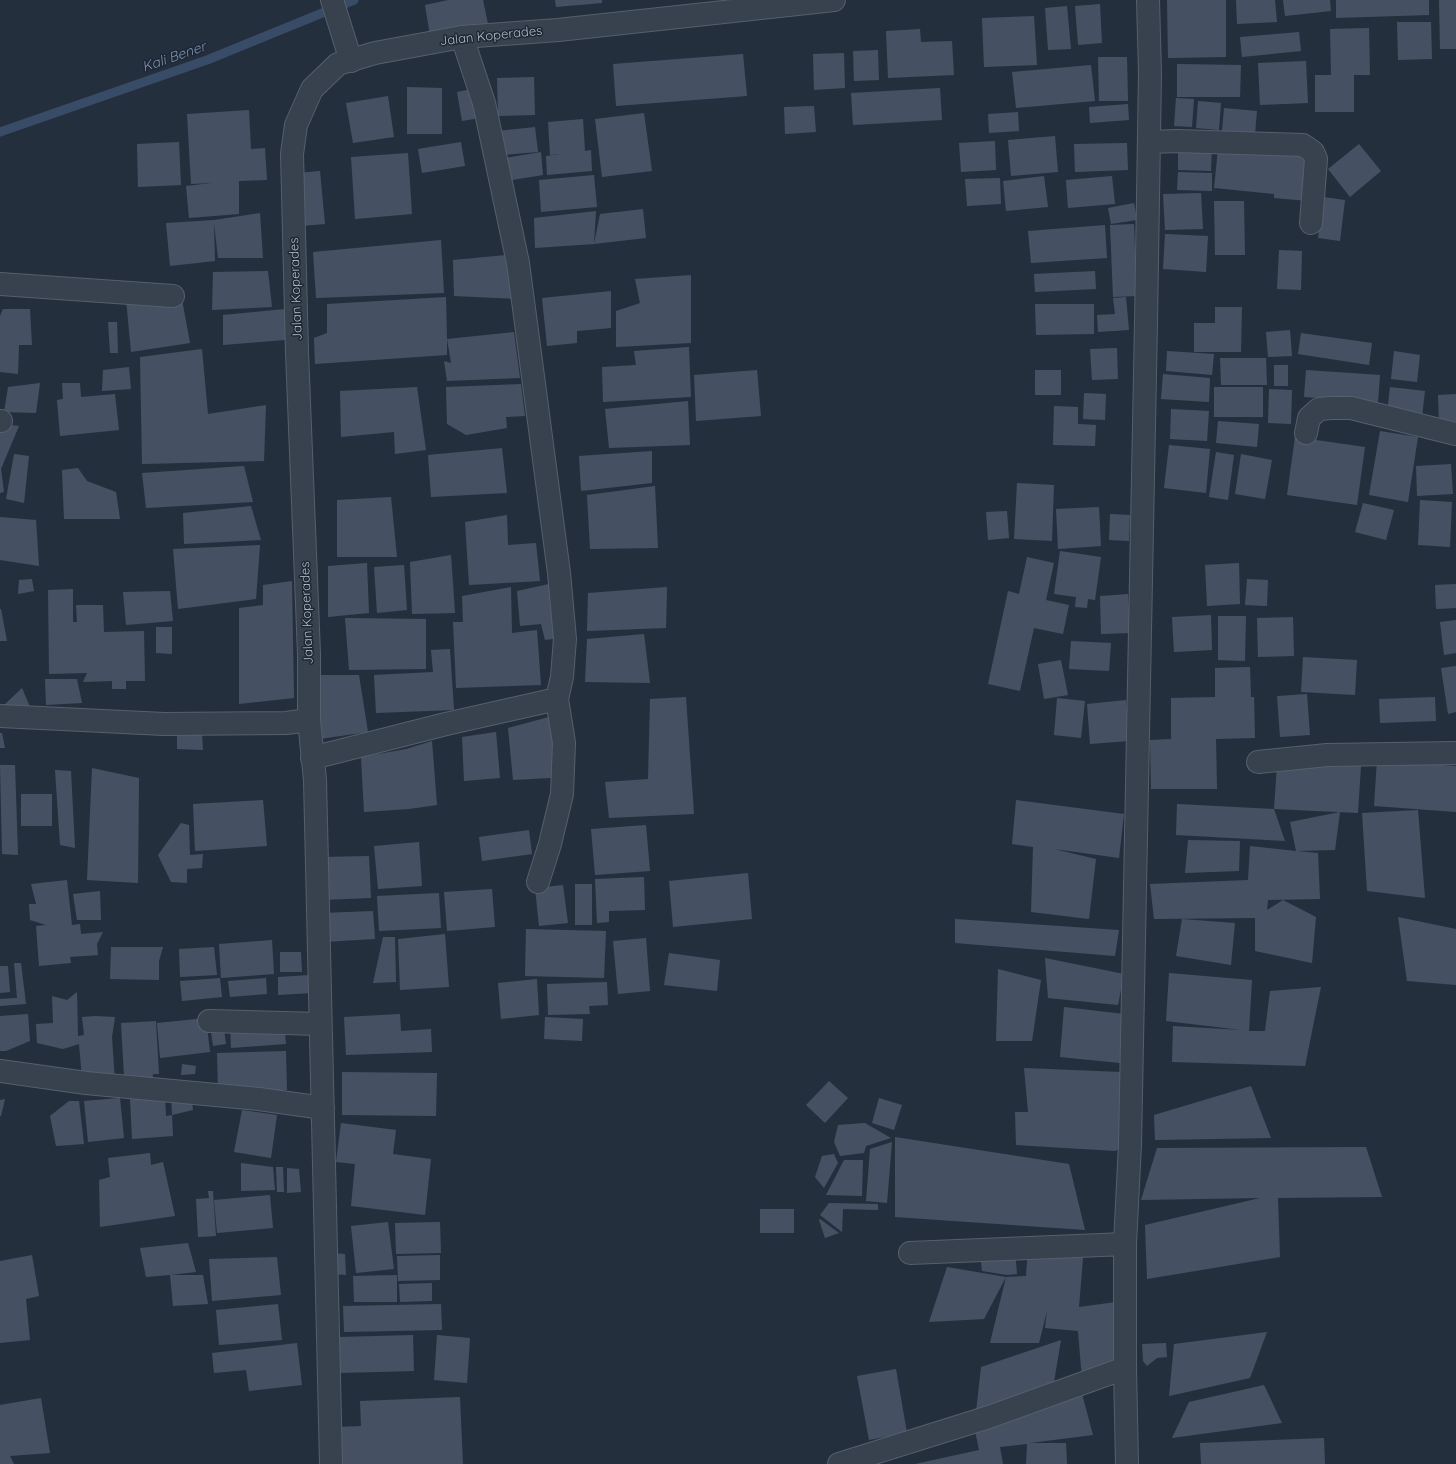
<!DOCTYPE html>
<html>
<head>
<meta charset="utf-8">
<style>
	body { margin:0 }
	canvas { display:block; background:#242f3e }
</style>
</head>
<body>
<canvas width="1456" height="1464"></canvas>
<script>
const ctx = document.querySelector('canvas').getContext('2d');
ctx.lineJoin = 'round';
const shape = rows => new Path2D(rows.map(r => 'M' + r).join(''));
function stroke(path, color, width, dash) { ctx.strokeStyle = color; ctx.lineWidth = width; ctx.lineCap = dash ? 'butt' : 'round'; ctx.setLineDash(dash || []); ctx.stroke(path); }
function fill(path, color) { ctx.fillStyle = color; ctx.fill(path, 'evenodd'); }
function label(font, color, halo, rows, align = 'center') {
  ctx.font = font + ' Quicksand,sans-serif'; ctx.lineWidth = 3; ctx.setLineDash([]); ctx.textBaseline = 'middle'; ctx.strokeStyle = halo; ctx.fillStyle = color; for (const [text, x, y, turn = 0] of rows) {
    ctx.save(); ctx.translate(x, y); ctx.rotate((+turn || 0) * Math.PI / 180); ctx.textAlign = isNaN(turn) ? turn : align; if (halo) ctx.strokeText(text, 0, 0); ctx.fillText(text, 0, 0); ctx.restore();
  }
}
const stream = shape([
	[0,132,207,60,354,0]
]);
const building = shape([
	[448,0,483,0,488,24,430,36,425,5],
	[555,0,602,0,602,3,556,7],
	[1167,0,1226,0,1226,57,1168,58],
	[1236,0,1275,0,1277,22,1237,24],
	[1283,0,1330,0,1331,11,1285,16],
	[1336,0,1429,0,1429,15,1336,18],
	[1439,0,1456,0,1456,49,1440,49],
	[1100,4,1102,43,1078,45,1075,6],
	[1067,6,1071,49,1048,50,1045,8],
	[1034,16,1037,65,984,67,982,18],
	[1397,22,1431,22,1432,59,1398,60],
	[1369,28,1370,75,1354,75,1354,112,1315,112,1315,75,1331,75,1330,29],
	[920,29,921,42,952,41,954,75,888,78,886,31],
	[1299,32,1301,51,1242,57,1240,37],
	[878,50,879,80,854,81,853,51],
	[844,53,845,88,814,90,813,54],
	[743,54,747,96,616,106,613,64],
	[1098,57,1127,57,1128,101,1099,101],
	[1306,61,1308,103,1260,105,1258,63],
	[1177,64,1241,65,1240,97,1177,97],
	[1091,65,1095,101,1016,108,1012,72],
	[534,77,535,115,498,116,497,78],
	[407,87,442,88,442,134,407,134],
	[481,87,486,117,462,121,457,92],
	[940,88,942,120,853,125,851,93],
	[388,96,394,137,353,143,346,103],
	[1176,98,1194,99,1192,127,1174,126],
	[1198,101,1221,103,1219,130,1196,128],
	[1128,104,1129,120,1090,123,1089,107],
	[814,106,816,132,785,134,784,107],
	[1224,108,1257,111,1255,134,1222,131],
	[249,110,251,149,265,148,267,180,239,181,239,214,189,218,186,186,211,183,191,184,187,114],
	[1018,112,1019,131,989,133,988,114],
	[644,113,652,171,602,177,595,119],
	[583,119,585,151,591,150,592,171,547,175,546,156,560,154,550,155,548,122],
	[535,127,538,152,490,156,488,132],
	[1055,136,1058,172,1011,176,1008,140],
	[995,141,996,170,961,172,959,143],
	[179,142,181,185,138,187,137,144],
	[461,142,465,166,422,173,418,149],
	[1127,143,1128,170,1075,172,1074,144],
	[1359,144,1381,171,1350,197,1328,169],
	[1178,146,1212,146,1211,171,1178,170],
	[1218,149,1312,152,1308,201,1274,198,1274,194,1214,188],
	[541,152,543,175,500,182,499,159],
	[408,153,412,214,355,219,351,157],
	[320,171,325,224,301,226,297,173],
	[1178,172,1212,173,1212,191,1177,190],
	[594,175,597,207,541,212,539,180],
	[1044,176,1048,207,1006,211,1003,181],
	[1112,176,1115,204,1068,208,1066,180],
	[1000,178,1001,204,967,206,965,179],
	[1201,193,1203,229,1165,230,1163,194],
	[1323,197,1345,200,1340,241,1318,238],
	[1214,201,1244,201,1245,255,1215,255],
	[1134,203,1137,220,1111,224,1108,208],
	[643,209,646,238,594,244,600,214],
	[596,211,594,244,535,248,534,218],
	[260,213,263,258,218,258,214,223,215,261,170,266,166,223,214,220],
	[1134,224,1137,296,1113,297,1110,225],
	[1105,225,1107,258,1031,263,1028,231],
	[1165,234,1208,236,1206,272,1163,269],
	[441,240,444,293,316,298,313,252],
	[1279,250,1302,251,1301,290,1277,289],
	[517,254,519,299,454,296,453,260],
	[268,271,272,307,212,310,213,272],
	[1095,271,1096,289,1035,292,1034,274],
	[691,275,691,343,616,347,616,311,640,303,635,279],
	[611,291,611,328,577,331,577,343,547,346,542,298],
	[181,294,190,343,131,352,126,299],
	[446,297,447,339,514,332,520,378,447,381,444,361,451,363,447,339,447,355,315,364,314,338,327,333,327,304],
	[1126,297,1129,330,1098,332,1097,315,1115,314,1113,298],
	[1035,304,1094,304,1094,334,1036,335],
	[1215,307,1242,307,1241,352,1194,352,1194,323,1215,323],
	[3,309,30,309,32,345,19,345,18,374,0,372,0,316],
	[285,309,285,340,223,345,223,315],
	[108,322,117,322,118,353,110,353],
	[1290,330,1292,356,1268,357,1266,332],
	[1301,333,1372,343,1369,365,1298,354],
	[689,347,691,397,603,402,602,367,636,365,634,351],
	[1117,348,1118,379,1092,380,1090,349],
	[202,349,208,414,266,405,264,461,142,464,140,357],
	[1167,351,1214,354,1212,375,1166,371],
	[1394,351,1420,355,1417,382,1391,379],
	[1220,358,1266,358,1267,385,1221,385],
	[1274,365,1288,365,1288,386,1274,386],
	[129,367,131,389,102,391,103,370],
	[757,370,761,416,696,421,694,375],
	[1035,370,1061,370,1061,395,1035,395],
	[1306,370,1380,375,1378,402,1304,397],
	[1163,374,1210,378,1209,402,1161,399],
	[40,383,36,413,4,412,8,387],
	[62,383,80,383,81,397,115,394,119,430,60,436,57,400,63,399],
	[521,384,525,416,506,417,507,428,466,435,447,424,446,387],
	[417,387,426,450,395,454,394,432,341,437,340,391],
	[1214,387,1263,387,1263,417,1214,417],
	[1390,387,1425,391,1422,417,1387,413],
	[1269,389,1292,390,1291,424,1268,423],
	[1084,393,1106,394,1105,420,1083,419],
	[1456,394,1456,424,1439,425,1438,395],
	[688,401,690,445,609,448,605,409],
	[1054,406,1078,407,1078,424,1096,425,1095,446,1053,445],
	[1171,409,1209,411,1207,441,1170,439],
	[1218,421,1259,424,1257,447,1216,443],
	[0,424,19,426,1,469,4,492,0,493],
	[1380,431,1418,437,1408,502,1369,495],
	[1295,437,1365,447,1357,505,1287,495],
	[1169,445,1210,449,1206,493,1164,488],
	[502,448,507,493,431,497,428,455],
	[652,451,652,483,581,491,579,456],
	[1216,452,1234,455,1228,500,1209,497],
	[14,454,29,456,24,503,6,499],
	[1241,454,1272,460,1265,499,1235,494],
	[1451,464,1453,494,1417,496,1416,466],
	[244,466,253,502,146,508,142,473],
	[78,468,87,481,116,492,120,519,64,519,62,470],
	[1017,483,1054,485,1052,541,1014,539],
	[655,486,658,548,590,549,587,495],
	[391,497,397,557,337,557,337,500],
	[1420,500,1452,502,1450,547,1418,545],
	[1363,503,1394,510,1386,540,1355,532],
	[251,506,261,540,184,544,183,513],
	[1099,507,1101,546,1058,549,1056,509],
	[1007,511,1009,538,988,540,986,512],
	[1110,514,1130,515,1129,541,1109,540],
	[507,515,508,545,536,543,540,581,469,585,465,522],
	[0,517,36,520,39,566,0,560],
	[260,545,256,599,178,609,173,549],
	[1060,551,1101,557,1095,600,1088,599,1087,608,1075,607,1076,597,1054,594],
	[451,555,455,613,412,614,410,562],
	[1027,557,1054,563,1046,600,1069,605,1063,634,1034,628,1020,691,988,684,1008,591,1019,594],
	[367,563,369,613,328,617,328,566],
	[1239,563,1240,604,1207,606,1205,565],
	[404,565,407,610,377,613,374,567],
	[32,579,34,591,18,594,19,580],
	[1247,579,1268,580,1267,606,1245,605],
	[292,581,294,698,239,704,239,608,263,605,263,585],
	[558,582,568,637,545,640,541,624,520,626,517,591],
	[1456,584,1456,608,1436,609,1435,585],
	[511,587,512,633,537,630,541,685,456,688,453,622,463,622,462,596],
	[667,587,666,628,587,631,588,593],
	[73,589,73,622,77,622,76,605,103,605,104,632,144,631,145,681,126,681,126,689,112,689,112,681,83,682,87,673,49,674,48,590],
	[170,591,173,621,126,625,123,592],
	[1128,594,1130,633,1101,634,1100,596],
	[0,609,1,609,7,641,0,641],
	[1211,615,1212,650,1174,652,1172,617],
	[1218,616,1246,616,1245,661,1218,660],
	[1293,617,1294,656,1258,657,1257,618],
	[345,618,426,619,426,669,349,670],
	[1456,620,1456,653,1444,655,1440,622],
	[156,627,172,627,172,654,156,653],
	[644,634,650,683,585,682,587,639],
	[1071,641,1111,643,1109,671,1069,669],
	[450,649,454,710,376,713,374,675,433,672,431,650],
	[1303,657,1357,660,1355,695,1301,692],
	[1061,660,1068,695,1044,699,1038,664],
	[1456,666,1456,712,1448,714,1441,668],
	[1250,667,1251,697,1254,697,1255,738,1216,739,1217,789,1151,789,1150,740,1171,739,1171,698,1215,697,1215,668],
	[314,675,359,675,368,732,320,739],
	[45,679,77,679,82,703,46,705],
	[22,688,30,707,2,707],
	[1307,694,1310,735,1280,737,1277,696],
	[686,697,694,814,609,818,605,782,648,779,650,699],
	[1435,697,1436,721,1380,723,1379,699],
	[1057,698,1085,701,1081,738,1054,735],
	[1126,700,1129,741,1090,744,1087,704],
	[560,714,568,777,513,780,508,728],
	[496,732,500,778,464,781,462,737],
	[0,733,2,733,5,748,0,748],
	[202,733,203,750,177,749,177,735],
	[432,741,437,805,409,809,364,812,361,757,406,749],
	[1377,760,1456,766,1456,812,1374,806],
	[0,765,15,765,18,855,2,854],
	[1277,765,1361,766,1358,813,1274,809],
	[92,768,139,778,138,883,87,880],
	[55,770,71,771,75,848,60,845],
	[21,794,52,794,52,826,21,826],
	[263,800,267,846,195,851,193,804],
	[1016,800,1124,814,1119,858,1054,849,1096,859,1089,919,1031,912,1033,847,1012,844],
	[1177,804,1274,809,1285,841,1176,835],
	[1418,810,1425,898,1367,891,1362,813],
	[1340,812,1335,850,1297,851,1318,853,1320,899,1268,900,1267,910,1283,900,1316,917,1312,963,1255,951,1255,918,1154,919,1150,884,1248,880,1250,846,1296,851,1290,822],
	[181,823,189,825,190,855,203,854,202,868,187,869,187,883,171,882,158,855],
	[646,825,650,871,595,875,591,829],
	[529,830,532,854,482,861,479,837],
	[1188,840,1240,841,1239,871,1185,873],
	[419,842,422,886,378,889,374,846],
	[369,856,371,898,322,900,321,857],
	[748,873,752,919,673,927,669,881],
	[644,877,645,910,609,911,609,922,597,923,595,879],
	[67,880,72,925,80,924,81,934,103,932,97,944,98,955,70,957,71,963,39,966,36,926,46,925,30,920,29,904,36,904,31,884],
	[575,884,592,884,592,925,575,925],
	[563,885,568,923,539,926,535,888],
	[492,889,495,927,447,931,444,892],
	[100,891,101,920,77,920,73,894],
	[439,893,441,928,379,931,377,896],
	[373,911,375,939,324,942,322,913],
	[1398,917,1456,929,1456,985,1407,981],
	[955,919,1119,930,1115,956,955,943],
	[1182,919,1235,923,1231,965,1176,956],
	[526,929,606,931,604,978,525,976],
	[445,934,449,987,400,990,398,939],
	[383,937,395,937,396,982,373,983],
	[646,938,650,991,618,994,613,941],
	[272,940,274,974,221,978,219,944],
	[111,947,163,947,159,961,159,980,110,979],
	[214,947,217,975,180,977,179,949],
	[280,952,301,952,302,972,280,972],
	[669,953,720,960,717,991,664,985],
	[1045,958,1124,974,1118,1005,1048,998],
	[14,963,21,963,26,1004,0,1006,0,999,17,998],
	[0,966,8,966,10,992,0,993],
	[998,969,1041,980,1032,1041,996,1041],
	[1169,973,1252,980,1249,1031,1265,1031,1270,991,1321,987,1305,1066,1172,1062,1173,1026,1241,1030,1166,1021],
	[310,975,312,993,278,995,278,977],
	[220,978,222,997,182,1001,180,981],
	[266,978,267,994,230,997,228,981],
	[537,979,539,1015,501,1019,498,983],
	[607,982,608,1005,589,1006,590,1014,548,1015,547,984],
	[77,992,78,1036,84,1035,82,1017,95,1016,115,1017,112,1037,115,1082,82,1078,79,1044,63,1049,37,1043,36,1024,53,1023,52,996,67,1000],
	[1064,1007,1124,1014,1120,1063,1060,1057],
	[28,1014,30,1041,6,1051,0,1051,0,1016],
	[400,1014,401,1031,431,1029,432,1052,346,1055,344,1017],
	[545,1017,583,1019,582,1041,544,1039],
	[206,1018,210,1052,160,1058,157,1023],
	[156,1021,159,1074,153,1074,152,1088,124,1076,121,1023],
	[223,1023,226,1044,213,1046,210,1025],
	[230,1023,284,1023,286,1044,231,1048],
	[286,1051,287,1090,218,1092,217,1053],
	[182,1064,196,1066,195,1074,181,1075],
	[1024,1068,1121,1072,1119,1114,1130,1144,1115,1151,1016,1145,1015,1112,1028,1112],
	[342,1072,437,1073,436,1116,342,1115],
	[829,1081,848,1098,825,1123,806,1105],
	[1251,1086,1271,1138,1155,1140,1154,1115],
	[191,1093,193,1110,172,1115,171,1094],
	[165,1096,166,1116,172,1115,173,1136,132,1139,130,1099],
	[120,1098,124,1138,88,1142,84,1101],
	[879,1098,902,1105,894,1130,872,1123],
	[5,1099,1,1116,0,1116,0,1100],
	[69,1101,79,1101,84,1144,56,1146,50,1116],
	[242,1110,277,1115,271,1158,234,1152],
	[341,1123,396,1130,393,1154,431,1159,425,1215,351,1206,355,1164,336,1162],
	[865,1123,891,1138,866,1146,864,1153,840,1156,834,1142,838,1125],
	[895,1137,1069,1164,1085,1230,895,1217],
	[892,1142,887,1203,866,1201,870,1149],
	[1366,1147,1382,1197,1278,1198,1280,1257,1147,1279,1145,1225,1260,1198,1141,1200,1157,1148],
	[150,1153,151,1165,163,1162,175,1216,100,1227,99,1180,110,1177,108,1158],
	[834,1154,838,1163,824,1188,815,1177,822,1156],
	[844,1160,863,1160,862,1196,826,1195],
	[241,1163,273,1167,275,1190,241,1191],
	[276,1167,283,1167,284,1192,277,1192],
	[287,1168,299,1169,301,1192,287,1193],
	[208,1191,213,1191,216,1236,198,1237,196,1199,209,1198],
	[270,1195,273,1228,217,1233,214,1200],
	[829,1203,878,1204,878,1210,843,1209,842,1232,820,1215],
	[760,1209,794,1209,794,1233,760,1233],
	[820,1219,839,1233,825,1238,819,1220],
	[388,1222,394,1269,356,1273,351,1226],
	[440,1222,441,1253,396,1254,395,1223],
	[188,1243,196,1272,170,1275,203,1275,208,1304,173,1306,170,1275,146,1277,140,1248],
	[1028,1248,1077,1252,1083,1258,1079,1307,1116,1302,1114,1369,1082,1380,1078,1331,1045,1328,1047,1311,1039,1343,990,1343,1006,1277,1026,1276],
	[1015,1251,1017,1274,1007,1275,982,1271,980,1254],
	[331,1253,345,1254,346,1275,331,1274],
	[32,1255,39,1296,26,1299,30,1340,0,1343,0,1261],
	[440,1255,440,1280,398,1281,397,1256],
	[277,1257,281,1295,212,1301,209,1259],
	[947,1267,1006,1277,984,1319,929,1322],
	[397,1275,397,1302,354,1302,353,1276],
	[432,1283,432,1301,400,1302,399,1284],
	[278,1304,282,1340,219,1345,216,1310],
	[441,1304,442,1330,344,1332,343,1306],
	[1267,1332,1250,1378,1169,1396,1174,1344],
	[413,1335,414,1371,340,1373,339,1337],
	[437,1335,470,1338,467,1383,434,1380],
	[1061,1340,1053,1388,976,1412,981,1367],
	[297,1343,302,1385,249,1391,246,1370,214,1373,212,1353],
	[1166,1343,1167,1357,1157,1358,1147,1366,1143,1361,1142,1344],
	[896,1369,907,1433,869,1440,857,1376],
	[1264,1385,1282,1423,1172,1438,1189,1402],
	[1081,1390,1093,1435,1030,1443,1066,1443,1067,1464,1026,1464,1027,1444,1000,1447,1003,1464,915,1464,979,1450,974,1426],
	[460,1397,463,1464,340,1464,338,1427,361,1426,360,1401],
	[41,1398,50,1453,10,1456,14,1464,0,1464,0,1405],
	[1324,1438,1325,1464,1201,1464,1200,1443]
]);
const minor = shape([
	[332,0,351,61],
	[1149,142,1177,141,1303,145,1313,152,1316,159,1311,223],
	[0,284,173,296],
	[0,421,1,421],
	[1306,433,1309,418,1319,409,1331,408,1351,408,1456,434],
	[309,720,315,780,331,1464],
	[312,758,446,724,557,699,562,677,565,639,559,573,518,263,484,103,462,37],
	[1258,762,1327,755,1456,753],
	[538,882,550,844,562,794,564,743,557,699],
	[209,1021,320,1024],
	[0,1071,86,1083,259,1099,323,1108],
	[910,1253,1125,1244],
	[839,1464,989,1417,1125,1368],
	[1127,1464,1125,1368,1125,1244,1130,1144,1146,322,1150,73,1148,0]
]);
const tertiary = shape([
	[0,716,164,724,286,723,309,720,309,654,297,352,292,154,296,125,312,89,338,64,375,53,462,37,558,30,834,0]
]);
const streetNames = [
	["Jalan Koperades",491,36,-6],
	["Jalan Koperades",296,289,-92],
	["Jalan Koperades",307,613,-92]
];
const waterNames = [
	["Kali Bener",174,57,-19]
];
stroke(stream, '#394c67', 9);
fill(building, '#455162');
stroke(minor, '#565f6c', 24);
stroke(tertiary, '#565f6c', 24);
stroke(minor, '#38414e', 22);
stroke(tertiary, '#38414e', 22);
label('13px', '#b4bcc9', '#1d2633', streetNames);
label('italic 14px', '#7c92b1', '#1d2633', waterNames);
</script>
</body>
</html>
